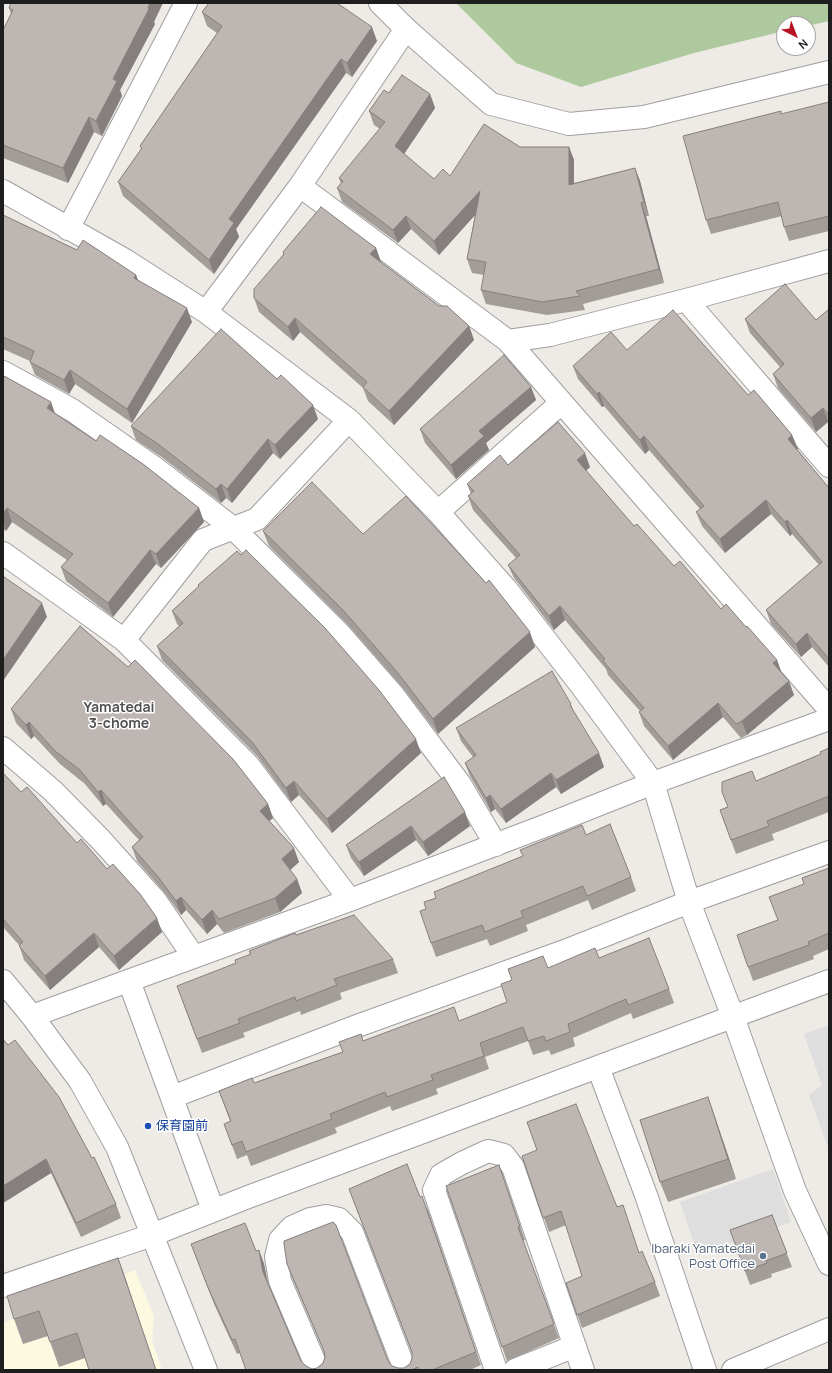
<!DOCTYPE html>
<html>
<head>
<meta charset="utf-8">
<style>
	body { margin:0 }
	#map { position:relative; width:832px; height:1373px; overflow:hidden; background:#eeeae5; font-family:Manrope,sans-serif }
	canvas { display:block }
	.frame { position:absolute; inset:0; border:4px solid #1e1e1e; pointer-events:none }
	.north { position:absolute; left:776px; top:16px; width:40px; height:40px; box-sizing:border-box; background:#fff; border:1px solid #a5a5a5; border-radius:50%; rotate:138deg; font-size:11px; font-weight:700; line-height:16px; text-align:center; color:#1e1e1e }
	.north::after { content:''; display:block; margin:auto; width:14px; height:18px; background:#b71524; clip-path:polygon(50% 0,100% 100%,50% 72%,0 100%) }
</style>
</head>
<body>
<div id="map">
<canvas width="832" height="1373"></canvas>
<div class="frame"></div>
<div class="north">N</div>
</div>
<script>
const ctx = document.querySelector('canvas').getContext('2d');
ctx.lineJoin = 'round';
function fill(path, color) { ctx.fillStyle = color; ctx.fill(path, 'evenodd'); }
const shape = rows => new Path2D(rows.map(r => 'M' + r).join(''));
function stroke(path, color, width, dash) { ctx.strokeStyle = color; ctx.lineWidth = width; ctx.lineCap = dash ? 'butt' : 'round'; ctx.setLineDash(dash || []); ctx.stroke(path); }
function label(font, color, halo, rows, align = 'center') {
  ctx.font = font + ' Manrope,"Noto Sans JP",sans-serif'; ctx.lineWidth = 3; ctx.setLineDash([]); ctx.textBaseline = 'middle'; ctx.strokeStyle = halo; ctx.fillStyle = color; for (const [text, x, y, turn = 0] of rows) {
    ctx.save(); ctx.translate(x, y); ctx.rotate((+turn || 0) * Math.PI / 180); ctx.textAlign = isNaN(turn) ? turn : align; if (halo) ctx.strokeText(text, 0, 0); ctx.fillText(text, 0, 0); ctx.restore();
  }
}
const education = shape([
	[135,1270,154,1316,152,1340,162,1370,3,1370,3,1323]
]);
const forest = shape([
	[456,3,829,3,829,21,808,26,808,24,784,24,784,31,694,53,581,87,516,63]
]);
const parking = shape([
	[829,1025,829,1150,809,1095,822,1085,804,1034],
	[773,1169,791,1222,698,1255,680,1202]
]);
const minor = shape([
	[300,186,508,341,550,335,686,300,829,261],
	[3,191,125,260,206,312,349,420,438,512,507,590,580,684,653,783,689,902,733,1017,795,1191,829,1264],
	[68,229,186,3],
	[686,300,829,466],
	[206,312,300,186,406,29],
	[508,341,829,709],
	[3,372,72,410,155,468,233,528,339,633,394,696,460,784,496,845],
	[438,512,561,403],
	[3,553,124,640,248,765,350,900],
	[124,640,203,540,257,519,349,420],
	[3,748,53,791,101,840,155,900,194,957],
	[129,981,213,1210],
	[32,1016,350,900,547,825,653,783,829,719],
	[598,1067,646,1195,705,1370],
	[172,1097,357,1026,570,949,689,902,829,852],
	[3,1286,152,1235,248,1197,829,981],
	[318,1370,280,1281,276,1257,280,1240,292,1227,310,1219,326,1216,339,1219,352,1232,405,1370],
	[496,1370,434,1190,441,1175,462,1163,488,1151,504,1155,513,1167,583,1370],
	[515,1370,575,1346]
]);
const tertiary = shape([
	[380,3,406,29,491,104,569,124,644,117,829,72],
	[3,981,32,1016,80,1081,117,1147,206,1370],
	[733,1370,829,1329]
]);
const wall = shape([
	[9,8,154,22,155,24,120,90,122,96,102,136,94,132,68,183,3,158,3,30,11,14],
	[202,12,377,41,352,77,346,73,236,229,239,237,214,274,123,196,118,182,141,149,140,146,217,33,207,26],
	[389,93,430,94,435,108,404,154,434,179,450,176,520,147,569,147,574,160,574,183,635,168,640,181,649,216,646,216,664,283,583,304,585,310,547,315,486,304,481,290,484,275,472,273,467,259,475,215,439,255,411,229,398,243,342,202,337,188,341,184,339,178,380,129,374,125,369,111],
	[829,102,829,231,789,241,784,227,782,216,711,234,706,220,782,114],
	[3,215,77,250,136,275,138,280,192,322,132,423,75,384,69,394,35,375,30,362,30,361,3,349],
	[376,248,381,262,439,306,469,326,474,340,394,425,368,401,363,388,300,332,293,341,259,312,254,298,283,255,283,252],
	[829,309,829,423,828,422,816,432,778,388,773,374,780,367,750,333,745,319,816,320],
	[627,350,748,395,792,435,798,449,797,449,829,488,829,667,812,647,801,657,771,624,766,610,819,565,792,534,790,536,771,514,725,553,702,526,696,512,700,509,649,450,645,454,604,406,602,407,578,379,573,366],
	[3,376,56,414,96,441,199,508,204,522,161,568,156,564,113,617,66,581,61,567,67,560,12,522,6,531,3,529],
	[531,387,536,400,486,443,489,450,456,479,425,443,420,429],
	[318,419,280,459,273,453,232,503,226,498,221,503,163,458,136,440,131,426],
	[508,465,590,467,586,471,634,526,674,566,721,609,746,627,777,660,781,672,794,695,747,735,741,738,723,717,673,760,644,726,639,712,640,711,608,675,606,669,565,620,554,630,514,578,508,565,516,558,473,510,468,496,471,494,467,484],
	[263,531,363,534,535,647,438,734,403,688,348,625,269,546],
	[198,585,421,753,332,833,299,795,291,802,257,756,162,660,157,646,179,626,177,624,172,611,199,586],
	[571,704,573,710,604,767,561,794,556,787,506,823,495,809,491,812,470,776,465,763,473,757,461,741,456,728],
	[11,709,268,804,273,818,269,821,299,862,290,870,297,879,302,893,280,912,224,933,217,924,207,934,186,910,181,915,164,892,137,861,132,847,139,840,106,804,103,806,85,784,60,764,34,736,31,739,16,723],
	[829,748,829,812,772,834,774,840,736,854,720,810,728,807,756,781,821,754],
	[3,773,21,792,77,843,162,932,119,970,99,947,50,990,24,960,19,945,3,927],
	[444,777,470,826,428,856,416,840,364,876,351,858,346,845],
	[586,835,631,877,636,891,592,910,588,900,526,925,528,931,490,946,487,939,436,957,431,943,426,909,436,898],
	[829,868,829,949,813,956,814,959,753,981,737,935,778,920,804,884],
	[296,935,393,959,398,973,340,993,342,999,301,1015,300,1011,243,1033,245,1037,202,1053,182,1000,250,955,249,951],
	[599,958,669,989,674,1003,633,1019,631,1013,573,1038,575,1046,551,1055,549,1050,533,1055,528,1041,485,1057,489,1069,436,1089,438,1094,392,1111,390,1106,335,1128,337,1133,251,1166,247,1155,237,1159,224,1124,230,1121,219,1091,254,1083,343,1052,363,1041,459,1021,507,1002,548,968],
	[3,1039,116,1204,121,1218,81,1237,51,1173,3,1203],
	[708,1097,736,1179,668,1202,660,1182],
	[522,1156,617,1207,623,1205,639,1253,655,1282,660,1296,582,1328,566,1283,582,1276,566,1225,549,1232],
	[499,1165,525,1240,523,1241,559,1338,507,1361,446,1186],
	[349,1189,420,1197,428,1210,481,1365,470,1370,246,1370,240,1353,237,1354,214,1304,191,1244,256,1251,259,1250,264,1264,268,1282,301,1361,306,1366,312,1369,317,1368,323,1363,325,1357,325,1354,292,1277,287,1264,388,1361,392,1366,398,1368,404,1368,410,1364,412,1358,412,1353],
	[772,1215,792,1267,771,1274,772,1277,750,1285,730,1230],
	[118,1258,127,1283,85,1358,59,1367,48,1336,23,1344,14,1319]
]);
const shadedWall = shape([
	[150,3,163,3,154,22,155,24,120,90,122,96,102,136,96,121,113,79],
	[372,27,377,41,352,77,347,63],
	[341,59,346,73,236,229,239,237,214,274,209,260,229,219],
	[430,94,435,108,400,160,395,146],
	[89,117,94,132,68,183,63,168],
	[569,147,574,160,574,198,569,185],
	[635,168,640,181,649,216,644,202],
	[480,191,485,204,439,255,434,241],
	[641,203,646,216,664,283,659,269],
	[406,216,411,229,398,243,393,230],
	[376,248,381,262,370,254],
	[136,275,141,289,134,278],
	[187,308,192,322,132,423,127,409],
	[295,318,300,332,293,341,288,327],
	[469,326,474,340,394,425,389,411],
	[70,370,75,384,69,394,64,380],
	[531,387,536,400,486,443,489,450,456,479,451,465,479,431],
	[599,392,604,406,602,407,597,394],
	[51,402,56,416,47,408],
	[313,405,318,419,280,459,275,445],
	[823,408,828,422,816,432,811,418],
	[792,435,798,449,793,452,788,439],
	[644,436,649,450,645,454,640,440],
	[268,439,273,453,232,503,227,489],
	[585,453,590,467,582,474,577,460],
	[221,484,226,498,221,503,216,489],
	[766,500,771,514,725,553,720,539],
	[7,508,12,522,6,531,3,522,3,514],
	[199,508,204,522,161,568,156,554],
	[787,520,792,534,790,536,785,522],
	[150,550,156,564,113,617,108,603],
	[42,603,47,617,3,681,3,660],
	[560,606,565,620,554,630,549,616],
	[530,632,535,647,438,734,433,719],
	[807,633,812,647,801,657,796,644],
	[777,660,782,674,773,663],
	[789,681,794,695,747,735,742,721],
	[718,703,723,717,673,760,668,746],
	[29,722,34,736,31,739,26,725],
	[416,739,421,753,332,833,327,819],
	[599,753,604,767,561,794,556,780],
	[551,773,556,787,506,823,501,809],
	[294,781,299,795,291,802,286,788],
	[101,790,106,804,103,806,98,792],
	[490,795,495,809,491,812,486,798],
	[268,804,273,818,265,825,260,811],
	[465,812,470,826,428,856,423,842],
	[411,826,416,840,364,876,359,862],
	[294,848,299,862,287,873,282,859],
	[297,879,302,893,280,912,275,898],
	[181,897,186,910,181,915,176,901],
	[212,910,217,924,207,934,202,920],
	[157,918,162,932,119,970,114,956],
	[94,933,99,947,50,990,45,976],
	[708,1097,715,1117,736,1179,728,1159],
	[46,1159,51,1173,3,1203,3,1186],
	[259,1250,264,1264,268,1286,263,1272],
	[118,1258,127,1283,156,1370]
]);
const building = shape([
	[11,3,150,3,148,8,149,9,113,79,117,81,96,121,89,117,63,168,3,145,3,30,13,10,9,8,11,3],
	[209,3,337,3,372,27,347,63,341,59,229,219,234,223,209,260,118,182,142,148,140,146,222,26,202,12,209,3],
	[402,75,430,94,395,146,434,179,443,169,450,176,484,124,520,147,569,147,569,185,635,168,644,202,641,203,659,269,576,291,580,296,542,302,481,290,486,262,467,259,480,191,434,241,406,216,393,230,337,188,343,181,339,178,385,122,369,111,384,90,389,93,402,75],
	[829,102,829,216,784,227,778,202,706,220,683,136,781,111,781,114,829,102],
	[321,207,376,248,370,254,439,306,447,306,469,326,389,411,363,387,367,382,295,318,288,327,254,298,254,289,284,254,283,252,321,207],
	[3,215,77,250,83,240,136,275,134,278,187,308,127,409,70,370,64,380,30,362,34,351,3,337,3,215],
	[785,284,816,320,829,309,829,415,823,408,811,418,773,374,784,364,745,319,785,284],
	[673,310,748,395,754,390,792,435,788,439,829,488,829,659,807,633,796,644,766,610,822,562,787,520,785,522,766,500,720,539,696,512,704,506,644,436,640,440,599,392,597,394,573,366,611,332,627,350,673,310],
	[221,329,277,379,281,375,313,405,275,445,268,439,227,489,221,484,216,489,158,444,131,426,221,329],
	[504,355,531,387,479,431,484,436,451,465,420,429,504,355],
	[3,376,6,377,51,402,47,408,96,441,100,435,143,464,199,508,156,554,150,550,108,603,61,567,73,554,7,508,3,514,3,376],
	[558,422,585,453,577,460,634,526,637,524,674,566,680,561,721,609,726,604,746,627,747,626,777,660,773,663,789,681,742,721,736,724,718,703,668,746,639,712,644,708,603,661,605,659,560,606,549,616,508,565,520,555,468,496,474,491,467,484,500,455,508,465,558,422],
	[312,482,363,534,406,496,486,583,489,580,530,632,433,719,398,673,343,610,263,531,312,482],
	[246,550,325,628,379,690,416,739,327,819,294,781,286,788,252,742,157,646,183,623,172,611,199,586,198,585,237,551,241,555,246,550],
	[4,577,42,603,3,660,3,579,4,577],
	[80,626,128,667,135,660,233,759,268,804,260,811,294,848,282,859,297,879,275,898,219,919,212,910,202,920,181,897,176,901,159,878,132,847,143,837,101,790,98,792,80,770,55,751,29,722,26,725,11,709,80,626],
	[552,671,571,704,570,705,599,753,556,780,551,773,501,809,490,795,486,798,465,763,476,755,456,728,552,671],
	[829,748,829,796,767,821,769,826,731,840,720,810,728,807,722,792,722,782,752,771,756,781,821,754,820,752,829,748],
	[3,773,21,792,27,787,77,843,81,839,107,869,113,864,140,894,157,918,114,956,94,933,45,976,19,946,23,942,3,919,3,773],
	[444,777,465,812,423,842,411,826,359,862,346,845,444,777],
	[610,824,631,877,587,896,583,886,521,911,523,917,485,932,482,925,431,943,420,911,426,909,424,902,436,898,434,892,523,856,520,850,582,825,586,835,610,824],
	[829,868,829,933,808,942,809,945,748,967,737,935,778,920,769,897,804,884,802,878,829,868],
	[354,915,393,959,334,979,337,985,296,1001,295,997,238,1019,240,1023,197,1039,177,986,236,963,235,960,251,954,249,951,295,933,296,935,354,915],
	[649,938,669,989,628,1005,626,999,568,1024,570,1032,546,1041,544,1036,528,1041,523,1027,480,1043,484,1056,431,1075,433,1080,387,1097,385,1092,330,1114,332,1119,246,1152,242,1141,232,1145,224,1124,231,1121,219,1091,252,1078,254,1083,343,1052,339,1042,361,1034,363,1041,454,1007,459,1021,507,1002,501,984,512,980,508,969,543,956,548,968,595,948,599,958,649,938],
	[3,1039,8,1045,15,1040,59,1097,92,1158,94,1157,116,1204,76,1223,46,1159,3,1186,3,1039],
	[708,1097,728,1159,660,1182,640,1120,708,1097],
	[576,1104,617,1207,623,1205,639,1253,642,1251,655,1282,577,1315,566,1283,582,1276,561,1211,543,1218,522,1156,537,1150,527,1122,576,1104],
	[407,1164,420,1197,422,1196,476,1352,432,1370,419,1370,418,1367,411,1370,246,1370,235,1339,232,1340,209,1290,191,1244,245,1223,256,1251,259,1250,263,1272,301,1361,306,1366,312,1369,317,1368,323,1363,325,1357,324,1351,287,1264,284,1244,284,1241,333,1222,336,1225,388,1361,392,1366,398,1368,404,1368,410,1364,412,1358,412,1352,349,1189,407,1164],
	[499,1165,520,1227,518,1227,554,1324,502,1347,446,1186,499,1165],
	[772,1215,787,1253,766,1261,767,1263,745,1271,730,1230,772,1215],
	[118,1258,156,1370,89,1370,77,1333,50,1342,39,1311,14,1319,7,1296,118,1258]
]);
const markers = [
	[148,1126,4,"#1a4fb4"],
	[763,1256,4,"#5c6f8a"]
];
const transitNames = [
	["保育園前",156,1126]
];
const serviceNames = [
	["Ibaraki Yamatedai",755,1249],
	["Post Office",755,1264]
];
const neighbourhoodNames = [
	["Yamatedai",119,708],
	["3-chome",119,724]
];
fill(education, '#fbf9e0');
fill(forest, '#afc99e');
fill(parking, '#dedede');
stroke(minor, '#9f9f9f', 24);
stroke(tertiary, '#9f9f9f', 24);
stroke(minor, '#fff', 22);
stroke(tertiary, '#fff', 22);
fill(wall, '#a39d99');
fill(shadedWall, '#857f7d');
fill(building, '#beb6b2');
stroke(building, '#857f7d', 1);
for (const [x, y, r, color] of markers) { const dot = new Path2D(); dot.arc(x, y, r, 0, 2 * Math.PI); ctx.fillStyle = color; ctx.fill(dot); stroke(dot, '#fff', 1.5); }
label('13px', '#164399', '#fff', transitNames, 'left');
label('13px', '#4e5e75', '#fff', serviceNames, 'right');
label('bold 14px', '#515151', '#fff', neighbourhoodNames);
</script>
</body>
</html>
